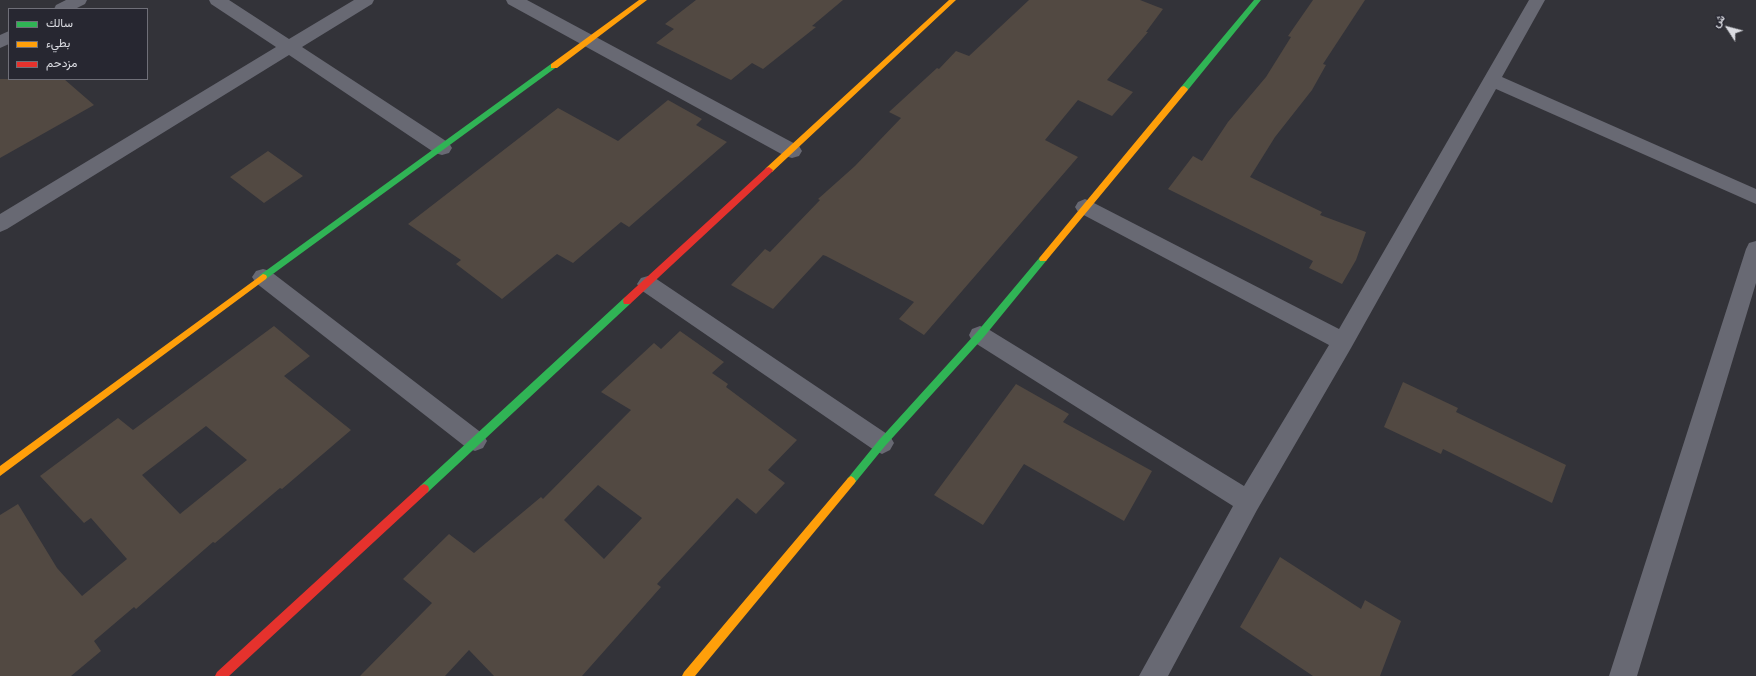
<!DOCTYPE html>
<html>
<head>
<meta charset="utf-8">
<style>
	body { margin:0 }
	#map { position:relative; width:1756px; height:676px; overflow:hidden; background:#333339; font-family:"Crimson Pro",Vazirmatn,serif }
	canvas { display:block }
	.legend { position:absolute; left:8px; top:8px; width:140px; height:72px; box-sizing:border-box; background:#272731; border:1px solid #6f6f78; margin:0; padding:5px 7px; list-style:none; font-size:12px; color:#dbdce2 }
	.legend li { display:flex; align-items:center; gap:8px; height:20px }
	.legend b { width:20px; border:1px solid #6f6f78 }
	.north { position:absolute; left:1708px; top:8px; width:40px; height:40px; -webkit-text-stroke:3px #272731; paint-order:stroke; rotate:306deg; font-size:11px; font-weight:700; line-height:16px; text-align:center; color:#dbdce2 }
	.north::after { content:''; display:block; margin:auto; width:14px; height:18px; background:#dbdce2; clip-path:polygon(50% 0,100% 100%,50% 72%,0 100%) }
</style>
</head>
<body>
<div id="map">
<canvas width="1756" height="676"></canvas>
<ul class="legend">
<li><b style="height:5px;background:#30b455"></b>سالك</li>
<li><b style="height:5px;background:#ff9f0a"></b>بطيء</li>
<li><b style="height:5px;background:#e5322d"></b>مزدحم</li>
</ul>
<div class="north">ش</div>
</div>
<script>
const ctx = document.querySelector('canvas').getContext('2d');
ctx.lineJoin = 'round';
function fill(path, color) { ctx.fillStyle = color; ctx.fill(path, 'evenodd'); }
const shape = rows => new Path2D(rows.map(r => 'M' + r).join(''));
const building = shape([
	[696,0,843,0,812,26,816,27,763,69,752,63,731,80,656,43,674,29,665,24],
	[1029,0,1140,0,1163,9,1146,32,1148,32,1107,80,1133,92,1112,116,1078,100,1045,140,1078,157,924,335,899,319,914,302,826,256,823,255,773,309,731,285,765,249,770,252,820,200,818,199,855,166,901,118,889,112,937,68,939,69,956,51,969,56],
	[1313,0,1365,0,1323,64,1326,65,1312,90,1275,137,1250,177,1322,212,1320,215,1366,232,1356,260,1342,284,1309,268,1313,261,1168,189,1193,156,1202,161,1228,122,1266,77,1291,37,1288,36],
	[0,79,64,79,94,105,0,158],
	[668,100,702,119,696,125,727,142,629,227,621,222,573,263,557,254,502,299,456,264,461,260,408,224,558,108,618,141],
	[268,151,303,176,264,203,230,177],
	[274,326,310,356,284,376,351,430,282,489,280,488,215,543,213,542,136,609,134,607,94,641,101,651,71,676,0,676,0,515,18,504,57,568,82,596,127,559,91,518,84,523,40,476,118,418,133,430],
	[206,426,247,460,180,514,142,475],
	[680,331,724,362,712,373,728,384,726,387,797,440,768,470,785,483,756,514,737,498,657,584,661,587,582,676,494,676,469,650,445,676,360,676,432,603,403,579,449,534,474,553,541,497,543,499,631,410,601,392,654,343,661,349],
	[598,485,642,518,604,559,564,520],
	[1403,382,1458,408,1456,412,1566,465,1552,503,1443,449,1441,454,1384,427],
	[1016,384,1069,414,1063,422,1152,471,1124,521,1024,464,983,525,934,495],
	[1280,557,1361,609,1365,600,1401,621,1380,676,1313,676,1240,627]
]);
const street = shape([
	[66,0,87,0,85,4,75,9,54,9,56,5,66,0],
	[209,0,229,0,289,39,354,0,374,0,372,4,302,47,449,143,452,148,449,153,442,155,435,153,289,55,7,229,0,232,0,214,276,47,211,4,209,0],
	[506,0,527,0,799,146,802,151,799,156,792,158,785,156,508,4,506,0],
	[1529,0,1545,0,1502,77,1756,189,1756,204,1496,89,1351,348,1257,510,1168,676,1139,676,1233,506,972,341,969,335,972,329,980,326,988,329,1244,486,1329,345,1078,212,1075,207,1078,202,1085,199,1092,202,1339,329,1529,0],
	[9,31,9,44,0,48,0,35,9,31],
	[1756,241,1756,283,1637,676,1609,676,1746,249,1749,243,1756,241],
	[263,269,270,271,483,434,487,441,483,448,475,451,467,448,256,283,252,277,256,271,263,269],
	[648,276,655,278,890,436,894,443,890,450,882,454,874,450,641,290,637,284,641,278,648,276]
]);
const fast = shape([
	[1254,0,1261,0,1187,91,1181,91,1181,87,1254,0],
	[551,64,554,64,558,66,266,279,260,279,259,277,260,275,551,64],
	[1043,256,1047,259,1046,261,983,338,885,446,854,484,851,486,848,484,846,481,848,478,879,440,977,332,1040,257,1043,256],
	[627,297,630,298,631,301,630,304,428,492,424,494,420,492,419,489,420,486,624,298,627,297]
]);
const slow = shape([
	[639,0,647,0,557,68,551,68,551,64,639,0],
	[949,0,956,0,772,172,766,172,765,170,766,168,949,0],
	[1184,86,1188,89,1187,91,1046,261,1040,261,1039,259,1040,257,1181,87,1184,86],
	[263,274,266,275,267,277,266,279,0,476,0,466,263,274],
	[851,476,854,478,856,481,854,484,695,676,682,676,684,672,848,478,851,476]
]);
const jam = shape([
	[769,167,773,170,772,172,630,304,624,304,623,301,624,298,766,168,769,167],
	[424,484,428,486,429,489,428,492,229,676,215,676,217,672,420,486,424,484]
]);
fill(building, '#524942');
fill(street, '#686973');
fill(fast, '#30b455');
fill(slow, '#ff9f0a');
fill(jam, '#e5322d');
</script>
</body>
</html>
